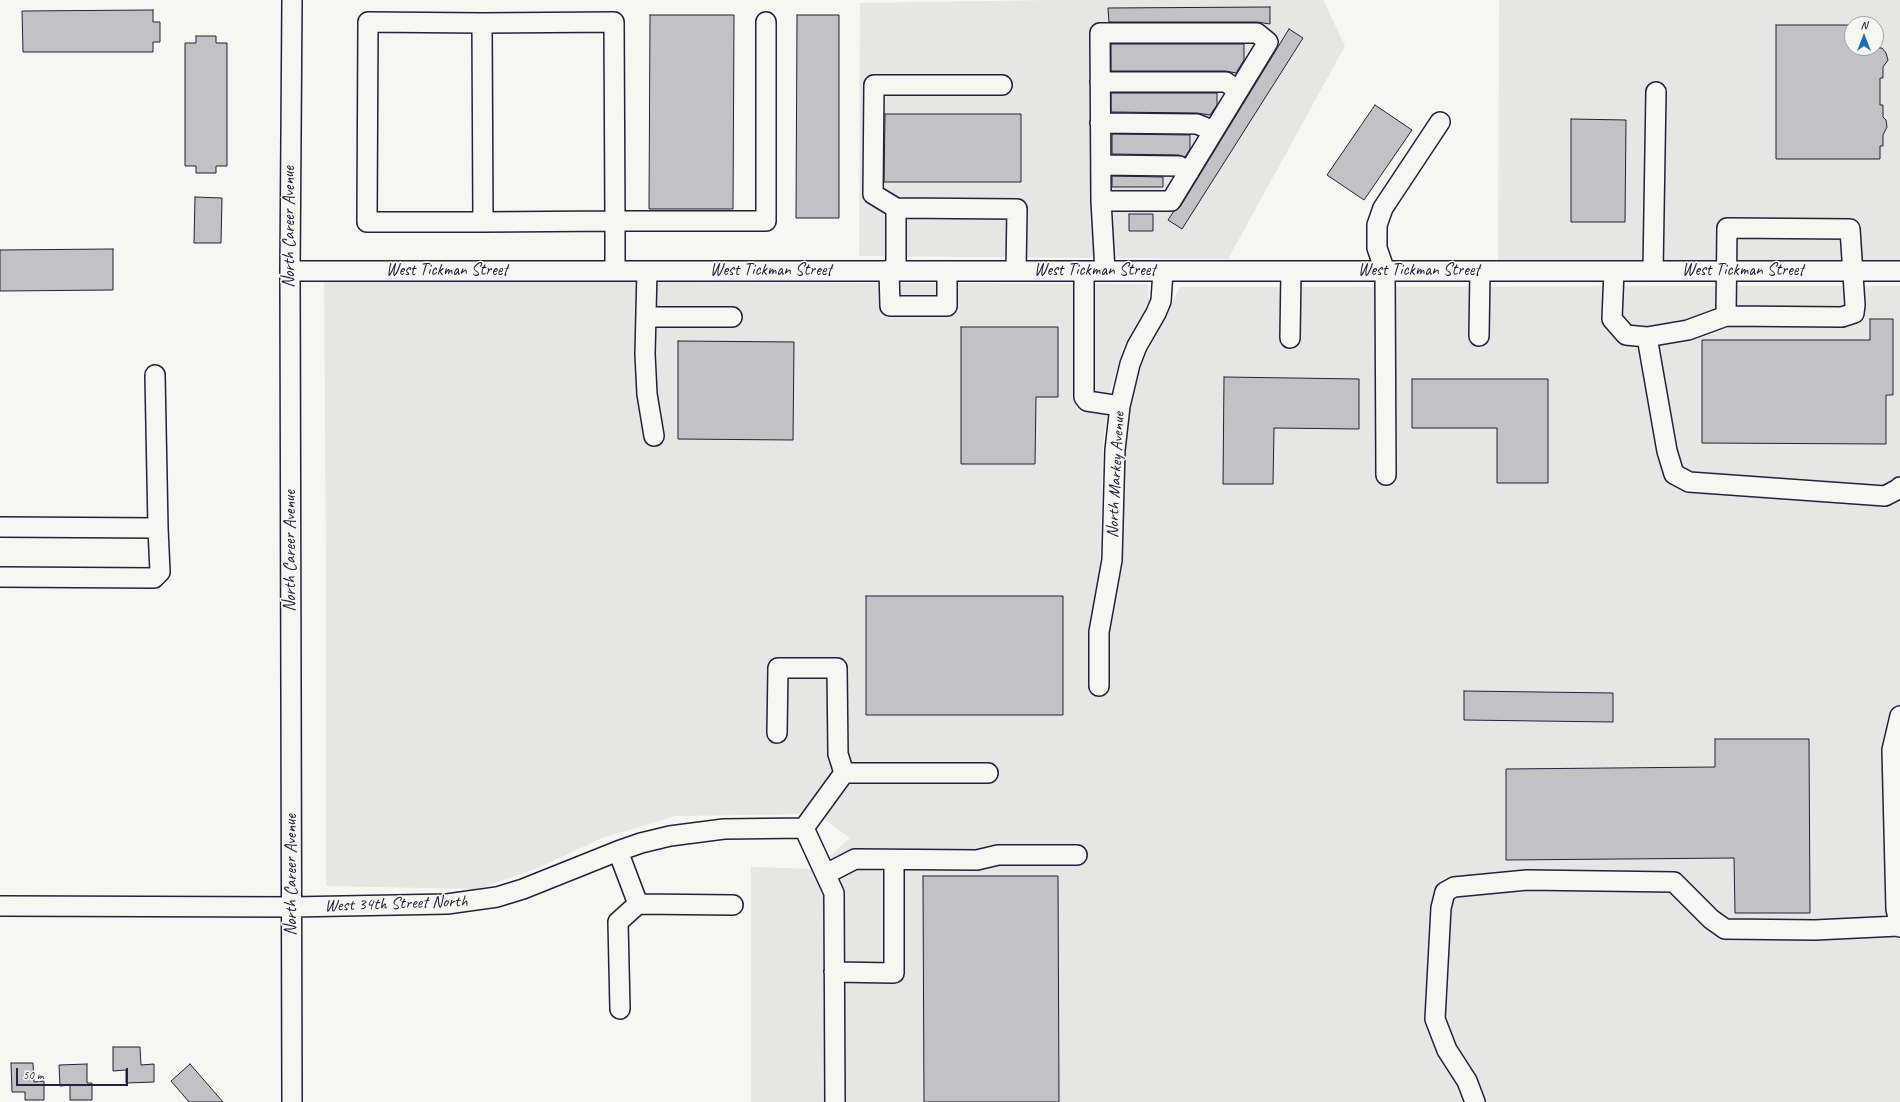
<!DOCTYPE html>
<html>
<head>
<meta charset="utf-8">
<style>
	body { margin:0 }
	#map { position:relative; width:1900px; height:1102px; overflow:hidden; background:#f6f6f2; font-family:Caveat,sans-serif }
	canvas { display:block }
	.north { position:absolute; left:1844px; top:16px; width:40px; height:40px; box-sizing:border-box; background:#f6f6f2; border:1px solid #a1a1a9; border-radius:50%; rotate:0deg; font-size:11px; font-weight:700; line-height:16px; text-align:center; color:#22223b }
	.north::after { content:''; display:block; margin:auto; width:14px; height:18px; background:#1f6fb2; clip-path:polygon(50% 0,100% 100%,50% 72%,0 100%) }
	.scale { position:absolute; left:16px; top:1068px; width:112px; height:18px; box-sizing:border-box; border:2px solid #22223b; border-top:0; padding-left:5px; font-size:12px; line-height:14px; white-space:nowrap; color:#22223b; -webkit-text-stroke:3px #f6f6f2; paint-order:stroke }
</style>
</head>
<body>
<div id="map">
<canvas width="1900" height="1102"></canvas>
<div class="north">N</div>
<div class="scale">50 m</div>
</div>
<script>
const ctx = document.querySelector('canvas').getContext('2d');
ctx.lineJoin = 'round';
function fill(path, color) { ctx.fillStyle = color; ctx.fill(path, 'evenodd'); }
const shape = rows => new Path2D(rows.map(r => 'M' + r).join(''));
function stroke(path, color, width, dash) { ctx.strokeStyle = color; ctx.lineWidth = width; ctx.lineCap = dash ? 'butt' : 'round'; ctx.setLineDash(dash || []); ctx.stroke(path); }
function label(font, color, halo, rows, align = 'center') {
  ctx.font = font + ' Caveat,sans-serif'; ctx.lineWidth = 3; ctx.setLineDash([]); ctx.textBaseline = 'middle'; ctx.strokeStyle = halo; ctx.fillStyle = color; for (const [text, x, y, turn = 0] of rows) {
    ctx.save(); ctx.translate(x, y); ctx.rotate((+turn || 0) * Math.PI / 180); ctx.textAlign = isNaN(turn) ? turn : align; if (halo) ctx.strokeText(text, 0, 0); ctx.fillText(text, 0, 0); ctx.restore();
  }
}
const built = shape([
	[1053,0,1323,0,1345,46,1228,259,859,256,860,3],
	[1499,0,1900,0,1900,261,1498,261],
	[1852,24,1876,24,1876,48,1852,48],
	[324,281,1148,284,1149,302,1122,350,1110,393,1103,443,1100,564,1122,566,1126,409,1139,370,1180,287,1900,286,1900,1102,751,1102,751,867,815,869,850,838,817,814,676,816,602,838,538,868,477,889,326,886,326,570]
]);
const building = shape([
	[1270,7,1270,24,1257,22,1109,22,1108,8,1270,7],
	[153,10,153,22,160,22,160,42,153,42,153,52,23,52,22,11,153,10],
	[650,15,734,15,733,209,649,209,650,15],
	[797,15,839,15,839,218,796,218,797,15],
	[1776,25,1852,25,1852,48,1882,48,1886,53,1888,60,1883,67,1883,78,1880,78,1880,105,1883,105,1883,117,1886,120,1887,127,1883,135,1883,146,1880,146,1880,159,1776,159,1776,25],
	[1289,29,1303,38,1182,229,1168,220,1174,211,1180,207,1289,29],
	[196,36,216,36,216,43,227,43,227,166,216,166,216,173,196,173,196,166,185,166,185,43,196,43,196,36],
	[1111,44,1244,44,1244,60,1236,73,1226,71,1111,71,1111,44],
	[1111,93,1217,93,1217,105,1210,115,1197,113,1111,112,1111,93],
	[1375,105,1412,130,1364,200,1327,175,1375,105],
	[885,114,1021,114,1021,182,884,182,885,114],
	[1571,119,1626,120,1625,222,1571,222,1571,119],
	[1112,134,1190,135,1190,149,1185,157,1179,155,1112,154,1112,134],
	[1112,176,1163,177,1163,187,1112,187,1112,176],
	[195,197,222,198,221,243,194,243,195,197],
	[1129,214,1153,214,1153,231,1129,231,1129,214],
	[113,249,113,290,0,291,0,250,113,249],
	[1870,319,1893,319,1893,395,1886,395,1886,444,1702,443,1702,340,1870,340,1870,319],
	[961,327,1058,327,1058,397,1036,397,1035,464,961,464,961,327],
	[678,341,794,342,793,440,678,439,678,341],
	[1224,377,1359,379,1359,429,1274,428,1273,484,1223,484,1224,377],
	[1412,379,1548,379,1548,483,1497,483,1497,428,1412,428,1412,379],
	[866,596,1063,596,1063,715,866,715,866,596],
	[1464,691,1613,693,1613,722,1464,720,1464,691],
	[1715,739,1809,739,1810,913,1735,913,1734,858,1506,860,1506,769,1715,767,1715,739],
	[923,876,1058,876,1059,1102,924,1102,923,876],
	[113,1047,140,1047,141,1065,154,1064,154,1082,126,1083,126,1070,113,1071,113,1047],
	[11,1063,33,1063,34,1082,44,1081,44,1100,25,1100,25,1092,12,1092,11,1063],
	[87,1064,87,1083,92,1083,92,1100,70,1100,70,1085,60,1086,59,1065,87,1064],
	[190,1064,223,1102,189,1102,171,1081,190,1064]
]);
const minor = shape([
	[292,0,290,271,292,1102],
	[482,23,368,22,367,222,483,222,482,23,614,22,615,221,483,222],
	[1100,82,1226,82,1238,91],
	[1100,123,1197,124,1214,131],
	[1101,165,1179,166,1189,172],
	[1101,201,1171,201,1268,42,1257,33,1100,33,1101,201,1105,271],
	[896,208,873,194,874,85,1002,85],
	[889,270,890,306,947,306,947,271],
	[896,270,896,208,1017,209,1016,271],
	[290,271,1900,271],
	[615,271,615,221,766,221,766,22],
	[647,271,645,354,647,394,654,436],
	[1084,271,1084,397,1087,401,1120,406],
	[1614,271,1612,319,1626,335,1647,337,1688,330,1726,316,1727,228,1850,229,1855,305,1854,313,1842,317,1726,316],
	[1653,271,1656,92],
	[646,317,732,317],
	[1479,336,1480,271],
	[1647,337,1667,451,1674,474,1689,482,1885,496,1898,489,1900,487],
	[1290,338,1291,271],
	[1386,475,1385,271,1377,248,1377,225,1383,208,1440,122],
	[0,527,158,528,155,375],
	[0,577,154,578,160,572,158,528],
	[1099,686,1099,632,1112,560,1115,450,1120,406,1130,364,1137,346,1156,313,1161,301,1163,271],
	[1900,716,1892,750,1896,909,1900,927],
	[777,733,778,668,837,668,838,754,844,773],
	[804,828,834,893,835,1102],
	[804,828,844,773,988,773],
	[618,851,638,904,618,922,620,1009],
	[826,874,855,859,977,860,998,855,1077,855],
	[638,904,733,905],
	[0,906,292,907,447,904,497,897,523,889,618,851,641,843,670,836,724,829,804,828],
	[834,972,894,973,894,860],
	[1475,1102,1467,1081,1447,1050,1435,1019,1441,908,1445,892,1454,887,1527,880,1674,882,1711,919,1725,929,1815,930,1898,926]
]);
const streetNames = [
	["North Career Avenue",290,227,-90],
	["West Tickman Street",447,271],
	["West Tickman Street",771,271],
	["West Tickman Street",1095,271],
	["West Tickman Street",1419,271],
	["West Tickman Street",1743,271],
	["North Markey Avenue",1116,475,-87],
	["North Career Avenue",291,551,-90],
	["North Career Avenue",292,875,-90],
	["West 34th Street North",396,904,-2]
];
fill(built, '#e6e6e4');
fill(building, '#c2c2c4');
stroke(building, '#22223b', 1);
stroke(minor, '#22223b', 22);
stroke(minor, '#f6f6f2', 19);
label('17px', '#22223b', '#f6f6f2', streetNames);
</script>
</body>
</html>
